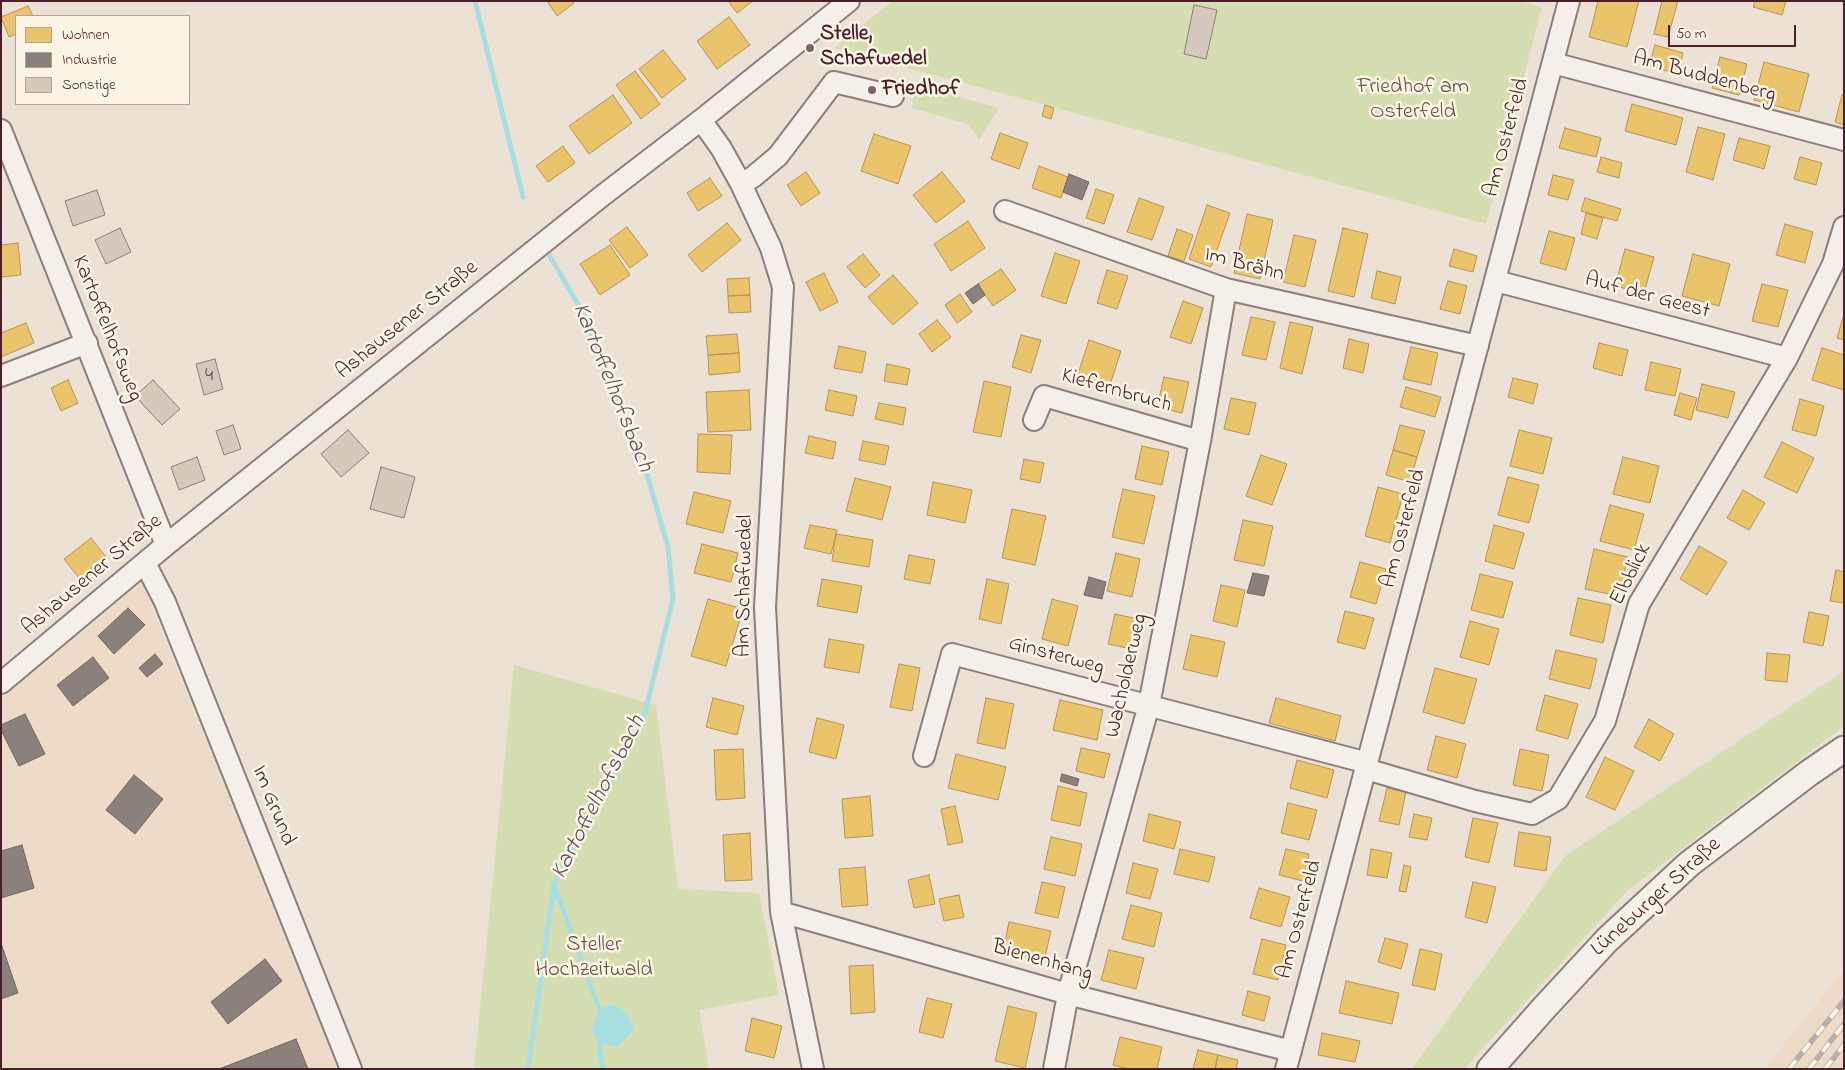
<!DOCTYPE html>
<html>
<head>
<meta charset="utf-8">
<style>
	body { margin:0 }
	#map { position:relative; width:1845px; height:1070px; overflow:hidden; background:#ebe1d5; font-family:"Indie Flower",sans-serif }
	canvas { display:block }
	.frame { position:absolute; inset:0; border:2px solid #4a1f2b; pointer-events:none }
	.legend { position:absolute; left:15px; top:15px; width:175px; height:90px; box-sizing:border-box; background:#fcf5e5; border:1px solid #b59f9b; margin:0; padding:6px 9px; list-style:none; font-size:15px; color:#4a1f2b }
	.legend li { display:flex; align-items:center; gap:10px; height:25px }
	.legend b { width:25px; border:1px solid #b59f9b }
	.scale { position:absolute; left:1668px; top:25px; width:128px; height:22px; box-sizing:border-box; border:2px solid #4a1f2b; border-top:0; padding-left:6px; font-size:15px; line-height:18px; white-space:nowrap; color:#4a1f2b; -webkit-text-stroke:4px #fcf5e5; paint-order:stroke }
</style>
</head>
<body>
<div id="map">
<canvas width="1845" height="1070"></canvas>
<div class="frame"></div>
<ul class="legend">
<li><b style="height:14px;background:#e9c46a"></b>Wohnen</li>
<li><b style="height:14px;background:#8a817c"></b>Industrie</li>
<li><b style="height:14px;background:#d5c8bc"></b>Sonstige</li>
</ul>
<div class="scale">50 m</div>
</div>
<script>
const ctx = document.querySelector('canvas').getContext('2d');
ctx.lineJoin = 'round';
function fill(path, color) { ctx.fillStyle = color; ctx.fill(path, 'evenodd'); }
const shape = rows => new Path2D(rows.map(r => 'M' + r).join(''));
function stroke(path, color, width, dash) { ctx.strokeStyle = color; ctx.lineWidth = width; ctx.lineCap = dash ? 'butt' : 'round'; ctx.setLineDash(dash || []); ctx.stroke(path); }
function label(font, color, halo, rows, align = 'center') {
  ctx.font = font + ' "Indie Flower",sans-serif'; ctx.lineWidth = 5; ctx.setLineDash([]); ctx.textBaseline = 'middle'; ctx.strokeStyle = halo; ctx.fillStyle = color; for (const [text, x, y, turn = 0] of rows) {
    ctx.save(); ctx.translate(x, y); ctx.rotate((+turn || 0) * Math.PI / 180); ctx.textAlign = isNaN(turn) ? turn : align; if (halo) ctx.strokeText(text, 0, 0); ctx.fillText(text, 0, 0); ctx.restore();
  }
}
const built = shape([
	[142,584,342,1069,1,1069,1,698],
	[1844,970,1844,1069,1764,1069]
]);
const green = shape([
	[893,1,1519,1,1542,7,1486,224,834,48],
	[915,85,999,108,979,140,968,124,912,108],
	[514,665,656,705,678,889,759,893,779,995,699,1010,709,1069,474,1069],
	[1844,671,1844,726,1627,891,1464,1069,1412,1069,1565,856]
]);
const water = shape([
	[613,1004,627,1013,634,1029,617,1047,599,1044,592,1030,599,1009]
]);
const homes = shape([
	[547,1,572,1,574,3,557,16,547,1],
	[728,1,753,1,737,13,728,1],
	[1598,1,1639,1,1627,47,1589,37,1598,1],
	[1662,1,1678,1,1668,37,1654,34,1662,1],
	[1755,1,1786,1,1782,15,1753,7,1755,1],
	[28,6,33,16,16,16,16,34,9,37,1,17,28,6],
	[729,17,750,45,717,69,697,41,729,17],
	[1655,45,1683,53,1678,74,1649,66,1655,45],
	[663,50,686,79,662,98,639,69,663,50],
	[1720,57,1747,64,1739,95,1712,88,1720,57],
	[1764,62,1809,74,1799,112,1754,100,1764,62],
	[635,71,660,104,641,119,616,85,635,71],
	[613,95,632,123,589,154,569,126,613,95],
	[1842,95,1844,96,1844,125,1835,122,1842,95],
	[1632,104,1683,118,1676,145,1625,131,1632,104],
	[1045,105,1054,108,1051,119,1042,116,1045,105],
	[1698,127,1725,134,1713,180,1686,172,1698,127],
	[1565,128,1601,138,1596,157,1559,148,1565,128],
	[1000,133,1028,143,1019,169,991,159,1000,133],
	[874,134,911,146,898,184,861,171,874,134],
	[1739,138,1770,146,1764,169,1733,160,1739,138],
	[563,146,575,163,548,182,536,166,563,146],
	[1601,157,1622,163,1619,178,1597,172,1601,157],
	[1800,157,1822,163,1816,185,1794,179,1800,157],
	[1039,166,1068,177,1061,198,1032,188,1039,166],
	[806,172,820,193,801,206,787,185,806,172],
	[942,172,965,201,936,223,913,195,942,172],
	[1553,175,1574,180,1568,200,1548,195,1553,175],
	[710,178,722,196,698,211,687,193,710,178],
	[1096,189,1114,195,1104,224,1086,218,1096,189],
	[1139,198,1164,207,1152,240,1127,232,1139,198],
	[1585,198,1621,209,1617,221,1581,211,1585,198],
	[1207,205,1230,213,1211,267,1189,259,1207,205],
	[1586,213,1603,218,1597,239,1581,234,1586,213],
	[1247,214,1273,220,1260,279,1234,273,1247,214],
	[968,221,985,248,951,271,934,244,968,221],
	[727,223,741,240,702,272,688,255,727,223],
	[1785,224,1813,232,1805,263,1776,255,1785,224],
	[627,227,648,255,630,268,609,240,627,227],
	[1343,228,1368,234,1354,297,1328,291,1343,228],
	[1177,229,1193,235,1184,261,1168,256,1177,229],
	[1549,231,1575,238,1566,270,1540,263,1549,231],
	[1294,235,1316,240,1305,287,1283,282,1294,235],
	[18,243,21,275,1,277,1,245,18,243],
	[610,245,630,275,600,295,580,264,610,245],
	[1454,249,1477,256,1473,272,1449,266,1454,249],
	[1625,249,1654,257,1644,293,1615,286,1625,249],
	[1055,253,1080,261,1066,304,1041,296,1055,253],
	[863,254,880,275,865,288,847,267,863,254],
	[1693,254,1730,264,1719,306,1682,296,1693,254],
	[1001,269,1016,290,993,306,978,284,1001,269],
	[1107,270,1128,276,1117,309,1097,303,1107,270],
	[1377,271,1401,277,1395,304,1371,298,1377,271],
	[824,273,838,302,820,311,806,282,824,273],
	[893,275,918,303,893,325,868,297,893,275],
	[749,278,750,295,728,296,727,279,749,278],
	[1448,281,1467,286,1460,314,1440,309,1448,281],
	[1762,284,1788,290,1778,327,1752,321,1762,284],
	[960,294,972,312,957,323,945,305,960,294],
	[750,295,751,312,729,313,728,296,750,295],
	[1183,301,1203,308,1191,344,1170,337,1183,301],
	[1844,314,1844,340,1837,338,1844,314],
	[1251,317,1275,322,1266,360,1242,355,1251,317],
	[937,320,951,337,932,352,919,334,937,320],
	[1290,322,1313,327,1302,374,1280,368,1290,322],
	[26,323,34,343,1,357,1,333,26,323],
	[737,334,739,353,708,355,706,336,737,334],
	[1021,335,1041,340,1031,373,1012,367,1021,335],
	[1349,339,1369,344,1363,373,1343,368,1349,339],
	[1089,340,1121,351,1108,391,1076,380,1089,340],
	[1599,343,1628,350,1622,376,1593,368,1599,343],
	[839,346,866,352,862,373,834,368,839,346],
	[1411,347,1438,353,1431,385,1403,379,1411,347],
	[1822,348,1844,355,1844,390,1812,380,1822,348],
	[739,353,740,372,709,375,708,355,739,353],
	[1651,362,1681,369,1675,396,1645,390,1651,362],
	[887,364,910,369,907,385,884,381,887,364],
	[1164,377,1189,382,1182,413,1157,407,1164,377],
	[1513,378,1538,384,1533,404,1508,397,1513,378],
	[68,380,78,403,61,411,51,388,68,380],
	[984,381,1011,387,1001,437,973,432,984,381],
	[1702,384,1735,392,1728,418,1696,410,1702,384],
	[1406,387,1441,397,1435,417,1400,407,1406,387],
	[749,390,751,430,708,432,706,392,749,390],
	[829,390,857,396,853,416,825,410,829,390],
	[1680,393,1697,398,1691,420,1674,415,1680,393],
	[1231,398,1256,403,1249,435,1224,429,1231,398],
	[1800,399,1824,406,1816,436,1792,430,1800,399],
	[879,403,906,408,903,425,875,419,879,403],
	[1400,425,1425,431,1417,457,1393,450,1400,425],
	[1519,430,1552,438,1543,474,1510,466,1519,430],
	[698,434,732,435,730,474,697,472,698,434],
	[809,436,836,442,833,459,805,453,809,436],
	[863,441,889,446,885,465,859,460,863,441],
	[1782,442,1814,458,1797,493,1764,477,1782,442],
	[1142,446,1169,452,1162,485,1135,479,1142,446],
	[1393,450,1417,457,1410,482,1386,475,1393,450],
	[1261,455,1287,464,1272,505,1246,496,1261,455],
	[1623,457,1659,466,1650,503,1613,494,1623,457],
	[1024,459,1044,463,1040,483,1020,479,1024,459],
	[1508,477,1539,485,1529,523,1498,515,1508,477],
	[855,478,891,487,882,520,846,511,855,478],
	[933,482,972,490,965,523,927,515,933,482],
	[1378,487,1403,494,1390,543,1365,536,1378,487],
	[1123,489,1155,496,1144,544,1112,537,1123,489],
	[1743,490,1765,503,1749,530,1727,518,1743,490],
	[694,492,731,501,723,533,686,524,694,492],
	[1610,505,1644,514,1634,550,1600,541,1610,505],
	[1012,509,1046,516,1035,565,1002,558,1012,509],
	[1243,520,1273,526,1264,566,1234,560,1243,520],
	[810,525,837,530,831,554,804,548,810,525],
	[1494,525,1524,533,1514,569,1485,561,1494,525],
	[836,534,873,540,869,567,832,561,836,534],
	[91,538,106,557,79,578,64,559,91,538],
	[702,544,738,553,731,582,694,573,702,544],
	[1699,546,1727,562,1707,595,1680,579,1699,546],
	[1594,549,1628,557,1619,596,1585,589,1594,549],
	[1116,553,1140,559,1132,597,1107,591,1116,553],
	[909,555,935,560,930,584,904,579,909,555],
	[1360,562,1386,569,1376,604,1350,597,1360,562],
	[1836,570,1844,572,1844,603,1830,601,1836,570],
	[1480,574,1513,582,1503,618,1471,610,1480,574],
	[822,579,862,586,857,613,817,606,822,579],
	[987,579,1009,584,1001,624,979,619,987,579],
	[1221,585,1245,590,1237,627,1213,621,1221,585],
	[1578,598,1611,605,1603,643,1570,635,1578,598],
	[708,599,743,609,726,666,691,656,708,599],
	[1052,599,1078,606,1068,646,1042,639,1052,599],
	[1345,611,1374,618,1365,649,1337,642,1345,611],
	[1809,612,1829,616,1823,646,1803,642,1809,612],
	[1115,614,1138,619,1132,649,1108,644,1115,614],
	[1470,621,1499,629,1489,665,1460,657,1470,621],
	[1191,635,1225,642,1217,677,1183,669,1191,635],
	[829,639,864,645,859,673,824,667,829,639],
	[1556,650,1597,659,1590,689,1549,679,1556,650],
	[1767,653,1790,655,1787,682,1765,680,1767,653],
	[899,664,920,668,912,711,890,707,899,664],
	[1435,668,1477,679,1464,724,1423,712,1435,668],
	[1545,695,1578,704,1568,739,1536,730,1545,695],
	[713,698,744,706,737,735,706,727,713,698],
	[986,698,1014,704,1005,749,977,743,986,698],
	[1276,698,1341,716,1335,741,1269,723,1276,698],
	[1060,700,1103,710,1097,740,1053,730,1060,700],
	[817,718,844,725,836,759,809,752,817,718],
	[1649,719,1674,734,1660,761,1634,747,1649,719],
	[1436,736,1466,744,1457,778,1427,770,1436,736],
	[1081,748,1110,754,1104,778,1076,771,1081,748],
	[743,749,745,798,716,800,714,750,743,749],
	[1520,749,1549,755,1542,791,1513,785,1520,749],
	[956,754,1006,767,998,800,948,788,956,754],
	[1605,757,1634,771,1615,810,1586,797,1605,757],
	[1297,760,1334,770,1327,798,1290,788,1297,760],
	[1058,786,1087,793,1080,826,1051,820,1058,786],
	[1387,788,1406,792,1399,825,1379,821,1387,788],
	[870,796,873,836,845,838,842,799,870,796],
	[1288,803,1317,810,1309,840,1281,833,1288,803],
	[955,806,963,842,948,845,941,809,955,806],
	[1149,814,1181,822,1174,849,1143,841,1149,814],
	[1414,814,1432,818,1427,840,1409,837,1414,814],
	[1473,818,1498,823,1489,863,1465,857,1473,818],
	[1519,832,1551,837,1546,871,1514,866,1519,832],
	[750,833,752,880,725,881,723,835,750,833],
	[1051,837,1082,844,1075,876,1044,869,1051,837],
	[1180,849,1215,857,1209,882,1174,874,1180,849],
	[1286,849,1309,854,1303,881,1279,875,1286,849],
	[1371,849,1392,853,1387,878,1367,875,1371,849],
	[1133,863,1158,869,1150,899,1126,893,1133,863],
	[1404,865,1411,867,1406,892,1399,891,1404,865],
	[865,867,868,905,842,907,839,869,865,867],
	[929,875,935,904,914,908,908,880,929,875],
	[1042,882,1065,887,1058,918,1035,913,1042,882],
	[1473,882,1496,887,1487,923,1465,917,1473,882],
	[1259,888,1290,897,1281,927,1250,918,1259,888],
	[959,895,964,917,944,921,939,899,959,895],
	[1131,905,1162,913,1154,947,1122,939,1131,905],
	[1009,922,1051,931,1044,961,1003,952,1009,922],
	[1385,938,1408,944,1401,969,1378,962,1385,938],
	[1262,939,1286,945,1278,980,1253,974,1262,939],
	[1420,949,1442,954,1435,990,1412,985,1420,949],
	[1109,950,1144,958,1136,989,1101,980,1109,950],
	[873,965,875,1012,851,1014,849,966,873,965],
	[1346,981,1399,993,1392,1024,1339,1013,1346,981],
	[1248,991,1270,997,1264,1021,1242,1015,1248,991],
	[927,998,952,1004,943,1038,919,1032,927,998],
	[1008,1006,1037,1013,1025,1068,995,1061,1008,1006],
	[752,1018,782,1026,774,1058,745,1051,752,1018],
	[1322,1033,1360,1041,1355,1062,1318,1055,1322,1033],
	[1120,1037,1162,1047,1157,1069,1129,1069,1113,1065,1120,1037],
	[1198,1050,1218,1055,1215,1069,1193,1069,1198,1050],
	[1218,1055,1238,1060,1236,1069,1215,1069,1218,1055]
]);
const industry = shape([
	[1069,174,1089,182,1082,200,1063,192,1069,174],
	[978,284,985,295,973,304,965,293,978,284],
	[1253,573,1269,576,1264,596,1247,593,1253,573],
	[1089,577,1106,582,1102,599,1084,595,1089,577],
	[128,608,145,625,114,654,98,636,128,608],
	[155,654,163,664,147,677,139,668,155,654],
	[93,657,109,678,73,706,57,685,93,657],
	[25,714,45,754,19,766,1,730,1,725,25,714],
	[1062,774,1079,779,1077,786,1060,781,1062,774],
	[134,775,163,799,135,834,106,810,134,775],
	[22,845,34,888,1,898,1,851,22,845],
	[1,943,18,993,1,999,1,943],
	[265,959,282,981,228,1024,211,1002,265,959],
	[296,1039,308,1069,219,1069,296,1039]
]);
const stream = shape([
	[475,1,523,197],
	[554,885,599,1009],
	[599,1044,603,1069],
	[528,1069,554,884,642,725,673,599,668,547,644,464,582,311,548,253]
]);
const building = shape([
	[1194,5,1217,10,1206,59,1184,54,1194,5],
	[97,190,105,215,73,226,65,201,97,190],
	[120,228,131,252,106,264,95,240,120,228],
	[215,359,223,389,204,395,196,364,215,359],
	[153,380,180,409,162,425,135,396,153,380],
	[233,425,241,449,224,455,216,431,233,425],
	[348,430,369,453,341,477,321,454,348,430],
	[197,457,205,480,179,490,171,467,197,457],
	[381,467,415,477,404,518,370,509,381,467]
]);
const minor = shape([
	[1553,63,1844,140],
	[701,120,721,148,741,184,771,248,783,287,765,607,781,912,813,1069],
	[1,130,166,545],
	[741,184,753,177,778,156,834,82,893,96],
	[1005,211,1226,289,1478,346],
	[1496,281,1787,358],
	[1,376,87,343],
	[1034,420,1044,396,1200,441],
	[145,563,165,602,351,1069],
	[1,683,166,545,602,196,701,120,849,1],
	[924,756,952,654,1368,763],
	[1366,769,1475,801,1532,814,1558,799,1605,721,1639,604,1787,358,1833,264,1844,227],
	[781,912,1068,994,1291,1051],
	[1054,1069,1068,994,1149,705,1200,441,1226,289],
	[1286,1069,1569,1]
]);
const major = shape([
	[1490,1069,1544,1008,1607,940,1689,864,1809,773,1844,749]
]);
const rail = shape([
	[1789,1069,1844,1001],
	[1809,1069,1844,1024],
	[1825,1069,1844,1045]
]);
const markers = [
	[810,48,5,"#826366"],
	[872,90,5,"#826366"]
];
const numberNames = [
	["4",209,377]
];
const poiNames = [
	["Stelle,",820,35],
	["Schafwedel",820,60],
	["Friedhof",882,90]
];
const streetNames = [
	["Am Buddenberg",1704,78,15],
	["Am Osterfeld",1508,138,-75],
	["Im Brähn",1244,266,15],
	["Auf der Geest",1647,297,15],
	["Ashausener Straße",408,321,-39],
	["Kartoffelhofsweg",106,329,68],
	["Kiefernbruch",1116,392,16],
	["Am Osterfeld",1405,529,-75],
	["Elbblick",1632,575,-63],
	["Ashausener Straße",93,576,-40],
	["Am Schafwedel",746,586,-89],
	["Ginsterweg",1056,657,15],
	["Wacholderweg",1128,676,-77],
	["Im Grund",272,806,68],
	["Lüneburger Straße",1657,898,-42],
	["Am Osterfeld",1301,920,-75],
	["Bienenhang",1042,962,16]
];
const parkNames = [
	["Friedhof am",1413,88],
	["Osterfeld",1413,113],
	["Steller",594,946],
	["Hochzeitwald",594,971]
];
const waterNames = [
	["Kartoffelhofsbach",611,388,68],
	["Kartoffelhofsbach",600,798,-63]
];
fill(built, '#eddac7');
fill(green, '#d4deb0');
fill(water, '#a8dedf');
fill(homes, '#e9c46a');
stroke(homes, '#b99257', 1);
fill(industry, '#8a817c');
stroke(industry, '#776464', 1);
stroke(stream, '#a8dedf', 5);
fill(building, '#d5c8bc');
stroke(building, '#8b7e7b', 1);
stroke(minor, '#8b7e7b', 24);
stroke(major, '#8b7e7b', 29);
stroke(minor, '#f4efe9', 20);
stroke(major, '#f4efe9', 25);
stroke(rail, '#b6aeaa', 5.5);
stroke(rail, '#fcf5e5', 4, [11]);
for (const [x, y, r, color] of markers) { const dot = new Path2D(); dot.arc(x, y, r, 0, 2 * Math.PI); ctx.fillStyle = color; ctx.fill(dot); stroke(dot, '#fcf5e5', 2); }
label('20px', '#6e4a50', null, numberNames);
label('bold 22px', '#4a1f2b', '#fcf5e5', poiNames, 'left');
label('22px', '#4a1f2b', '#fcf5e5', streetNames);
label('22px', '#684e45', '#fcf5e5', parkNames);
label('italic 24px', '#5a4e59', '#fcf5e5', waterNames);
</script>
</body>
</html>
